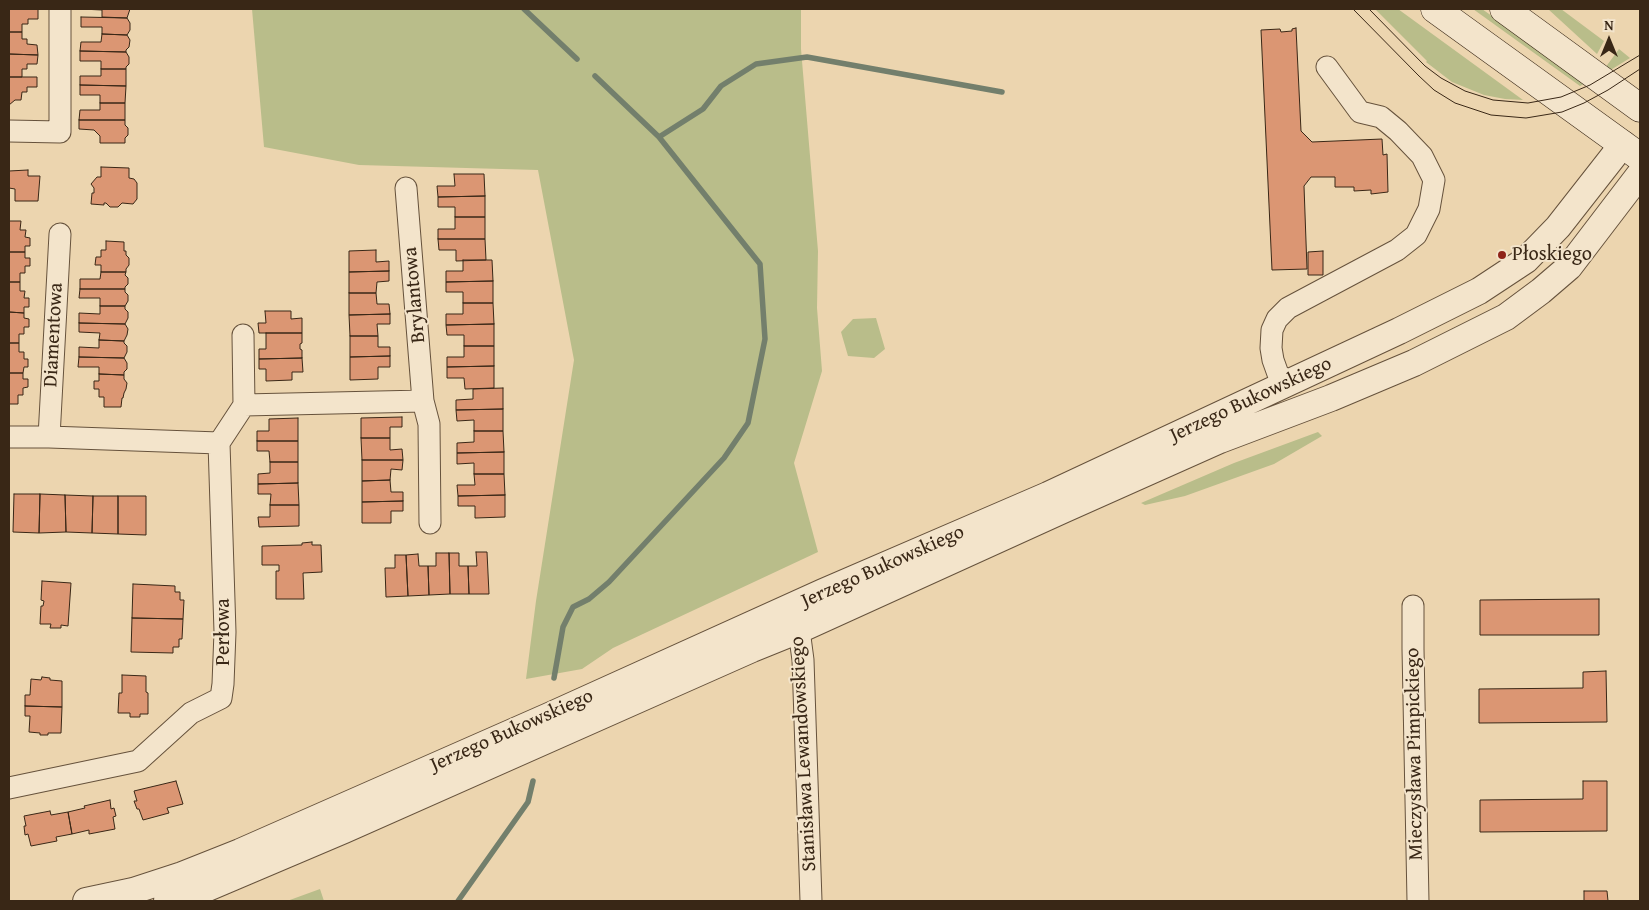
<!DOCTYPE html>
<html>
<head>
<meta charset="utf-8">
<style>
	body { margin:0 }
	#map { position:relative; width:1649px; height:910px; overflow:hidden; background:#ecd5af; font-family:"Gentium Book Plus",serif }
	canvas { display:block }
	.frame { position:absolute; inset:0; border:10px solid #392716; pointer-events:none }
	.north { position:absolute; left:1584px; top:15px; width:50px; height:50px; -webkit-text-stroke:4px #f3e4cb; paint-order:stroke; rotate:0deg; font-size:14px; font-weight:700; line-height:20px; text-align:center; color:#392716 }
	.north::after { content:''; display:block; margin:auto; width:18px; height:22px; background:#392716; clip-path:polygon(50% 0,100% 100%,50% 72%,0 100%) }
</style>
</head>
<body>
<div id="map">
<canvas width="1649" height="910"></canvas>
<div class="frame"></div>
<div class="north">N</div>
</div>
<script>
const ctx = document.querySelector('canvas').getContext('2d');
ctx.lineJoin = 'round';
function fill(path, color) { ctx.fillStyle = color; ctx.fill(path, 'evenodd'); }
const shape = rows => new Path2D(rows.map(r => 'M' + r).join(''));
function stroke(path, color, width, dash) { ctx.strokeStyle = color; ctx.lineWidth = width; ctx.lineCap = dash ? 'butt' : 'round'; ctx.setLineDash(dash || []); ctx.stroke(path); }
function label(font, color, halo, rows, align = 'center') {
  ctx.font = font + ' "Gentium Book Plus",serif'; ctx.lineWidth = 4; ctx.setLineDash([]); ctx.textBaseline = 'middle'; ctx.strokeStyle = halo; ctx.fillStyle = color; for (const [text, x, y, turn = 0] of rows) {
    ctx.save(); ctx.translate(x, y); ctx.rotate((+turn || 0) * Math.PI / 180); ctx.textAlign = isNaN(turn) ? turn : align; if (halo) ctx.strokeText(text, 0, 0); ctx.fillText(text, 0, 0); ctx.restore();
  }
}
const green = shape([
	[252,9,801,9,801,49,818,251,817,308,822,371,794,463,818,552,613,648,582,669,526,679,536,601,574,360,538,170,359,165,264,147],
	[1375,9,1398,9,1523,100,1505,99,1484,95,1452,82,1426,62,1427,61],
	[1473,9,1482,9,1586,83,1580,86],
	[1548,9,1561,9,1604,41,1597,54],
	[1619,49,1630,58,1609,71,1605,68],
	[876,318,885,349,874,358,848,356,841,332,853,319],
	[1318,432,1322,436,1274,464,1185,496,1145,505,1141,503,1234,463],
	[320,889,324,901,287,901]
]);
const stream = shape([
	[524,9,577,59],
	[659,137,703,109,721,86,756,64,807,57,1002,92],
	[554,678,563,627,573,607,589,599,609,582,724,458,748,423,765,339,760,264,659,137,595,76],
	[458,901,528,802,533,781]
]);
const building = shape([
	[9,9,38,9,38,19,28,19,28,24,22,24,22,32,9,32,9,9],
	[81,9,130,9,127,18,102,17,102,10,81,9],
	[81,17,127,18,130,23,130,30,127,35,102,34,102,27,81,27,81,17],
	[1296,28,1301,131,1312,142,1382,139,1383,155,1387,154,1388,192,1371,194,1371,190,1354,191,1354,187,1335,187,1335,177,1311,177,1304,186,1307,269,1272,270,1261,30,1280,29,1281,32,1292,31,1292,29,1296,28],
	[9,32,22,32,22,39,27,39,27,44,37,45,38,55,9,54,9,32],
	[102,34,127,35,130,40,129,47,126,50,126,52,80,51,81,42,101,42,102,34],
	[80,51,126,52,129,57,129,64,126,67,126,69,101,69,101,61,80,61,80,51],
	[9,54,38,55,37,64,27,64,27,69,22,69,22,77,9,77,9,54],
	[101,69,126,69,126,86,80,85,80,76,101,76,101,69],
	[9,77,37,77,37,87,27,87,27,92,22,92,21,100,15,100,9,105,9,77],
	[80,85,126,86,125,103,100,103,100,95,80,95,80,85],
	[100,103,125,103,125,120,79,120,80,110,100,110,100,103],
	[79,120,125,120,125,125,128,128,128,135,125,138,125,143,100,143,100,136,94,130,79,129,79,120],
	[101,167,129,168,129,178,134,179,137,183,137,199,133,204,122,203,118,207,110,207,106,203,104,203,104,205,91,204,92,193,94,193,94,188,91,184,97,177,101,177,101,167],
	[28,170,28,176,40,176,38,201,15,201,15,189,9,188,9,171,28,170],
	[454,174,484,174,485,196,438,197,437,186,455,186,454,174],
	[485,196,485,217,455,217,455,207,438,207,438,197,485,196],
	[455,217,485,217,485,239,438,239,438,229,455,229,455,217],
	[9,221,21,221,20,230,26,230,25,237,30,238,30,246,25,246,25,252,9,252,9,221],
	[438,239,485,239,486,260,456,261,456,250,439,250,438,239],
	[106,241,124,242,124,251,126,251,126,255,129,258,129,265,126,269,126,272,101,272,101,265,95,265,96,257,101,257,101,250,106,250,106,241],
	[376,250,376,262,389,261,389,271,349,272,349,251,376,250],
	[1323,251,1323,275,1308,275,1308,252,1323,251],
	[9,252,25,252,25,258,30,258,30,266,25,266,25,273,20,273,20,282,9,282,9,252],
	[463,260,492,260,493,281,446,282,446,271,463,271,463,260],
	[389,271,389,281,377,282,376,293,349,293,349,272,389,271],
	[101,272,126,272,125,275,128,278,128,284,125,287,125,289,80,289,80,279,100,279,101,272],
	[493,281,493,303,463,303,463,292,446,292,446,282,493,281],
	[9,282,20,282,20,291,25,291,24,298,29,298,29,307,24,307,24,313,9,312,9,282],
	[80,289,125,289,125,292,128,295,128,301,125,306,100,306,100,298,79,298,80,289],
	[349,293,376,293,377,304,389,304,390,314,349,315,349,293],
	[463,303,493,303,494,324,446,325,446,314,463,314,463,303],
	[100,306,125,306,125,309,128,312,128,318,125,324,79,323,79,313,100,314,100,306],
	[265,311,291,311,291,319,302,318,302,333,259,333,258,323,266,323,265,311],
	[9,312,24,313,24,318,29,319,29,327,24,327,24,334,19,334,19,343,9,343,9,312],
	[390,314,390,324,377,324,378,336,350,336,349,315,390,314],
	[79,323,125,324,128,329,127,335,124,341,99,340,100,333,79,332,79,323],
	[494,324,494,346,464,346,464,335,447,335,446,325,494,324],
	[266,333,302,333,302,343,300,344,300,349,302,350,302,358,259,359,259,349,266,349,266,333],
	[350,336,378,336,378,347,390,347,390,356,350,357,350,336],
	[99,340,124,341,124,343,127,346,127,352,124,358,79,357,79,347,99,348,99,340],
	[9,343,19,343,19,352,24,352,24,359,28,359,28,367,24,367,23,373,9,373,9,343],
	[464,346,494,346,494,366,447,367,447,357,464,357,464,346],
	[390,356,390,367,378,367,378,379,350,380,350,357,390,356],
	[79,357,124,358,127,363,127,369,124,372,124,375,99,374,99,367,78,367,79,357],
	[302,358,303,372,292,372,292,380,266,381,266,369,259,369,259,359,302,358],
	[494,366,494,388,465,389,464,378,447,378,447,367,494,366],
	[9,373,23,373,23,379,28,379,28,387,23,388,23,395,18,395,18,404,9,404,9,373],
	[99,374,124,375,124,379,127,383,126,389,124,393,123,398,122,398,121,407,104,407,104,397,99,397,99,389,94,389,94,381,99,381,99,374],
	[503,388,503,409,456,410,456,400,473,399,473,389,503,388],
	[503,409,503,431,474,431,474,420,457,421,456,410,503,409],
	[402,417,402,427,390,427,390,438,361,438,361,418,402,417],
	[298,418,298,441,257,441,257,431,269,431,269,419,298,418],
	[474,431,503,431,504,452,457,453,457,443,474,442,474,431],
	[361,438,390,438,390,450,402,449,403,460,362,460,361,438],
	[257,441,298,441,298,462,270,462,269,451,257,451,257,441],
	[504,452,504,474,474,474,474,463,457,464,457,453,504,452],
	[362,460,403,460,402,470,391,469,390,480,362,481,362,460],
	[270,462,298,462,298,483,258,484,258,474,270,473,270,462],
	[474,474,504,474,505,495,458,496,457,485,475,485,474,474],
	[390,480,391,492,403,492,403,501,362,502,362,481,390,480],
	[298,483,299,505,270,505,271,494,258,494,258,484,298,483],
	[14,494,40,494,39,533,13,532,14,494],
	[40,494,65,495,66,532,39,533,40,494],
	[65,495,93,496,92,533,66,532,65,495],
	[505,495,505,517,475,518,475,506,458,506,458,496,505,495],
	[93,496,118,496,118,534,92,533,93,496],
	[118,496,146,496,146,535,118,534,118,496],
	[403,501,403,511,391,511,391,523,362,523,362,502,403,501],
	[270,505,299,505,299,526,259,527,258,517,270,517,270,505],
	[312,542,312,545,321,545,322,572,303,573,304,599,276,599,276,571,279,571,279,565,262,565,262,546,302,545,302,543,312,542],
	[476,552,487,552,489,594,469,594,468,566,477,566,476,552],
	[436,553,449,553,450,594,429,595,428,566,436,566,436,553],
	[449,553,459,553,459,566,468,566,469,594,450,594,449,553],
	[418,554,419,566,428,566,429,595,408,596,406,555,418,554],
	[395,555,406,555,408,596,386,597,385,568,395,568,395,555],
	[42,581,71,583,68,626,61,625,61,628,50,628,51,624,40,624,41,606,43,606,44,601,41,600,42,581],
	[133,584,175,586,175,592,180,592,180,600,184,600,183,619,132,618,133,584],
	[1599,599,1599,635,1480,635,1480,600,1599,599],
	[132,618,183,619,182,639,179,639,179,647,173,647,173,653,131,652,132,618],
	[1606,671,1607,722,1479,723,1479,689,1583,688,1583,672,1606,671],
	[122,675,146,676,146,692,148,693,148,714,140,714,140,717,130,717,130,713,118,713,119,693,122,693,122,675],
	[42,677,50,678,50,680,62,681,62,707,25,706,25,695,30,695,31,679,41,680,42,677],
	[25,706,62,707,61,733,48,733,48,735,40,735,40,733,29,732,30,716,25,716,25,706],
	[176,781,183,804,167,808,169,813,143,820,139,809,137,809,134,801,137,801,134,791,176,781],
	[1583,781,1607,781,1607,831,1480,832,1480,800,1583,799,1583,781],
	[110,800,111,809,114,808,116,816,113,817,115,829,89,834,89,830,72,834,68,812,85,808,84,806,110,800],
	[50,811,51,815,68,812,72,834,56,837,57,841,31,846,28,834,25,835,24,826,26,826,24,816,50,811],
	[1584,891,1607,891,1608,901,1584,901,1584,891]
]);
const minor = shape([
	[9,131,60,132,60,9],
	[406,188,423,401,429,424,430,523],
	[1292,381,1283,378,1278,374,1273,360,1271,348,1272,330,1277,319,1288,308,1397,250,1416,235,1429,209,1434,180,1422,156,1398,131,1381,117,1360,112,1327,67],
	[244,405,423,401],
	[9,437,49,437,219,443],
	[49,437,60,234],
	[1413,606,1413,649,1418,901],
	[794,617,799,630,803,660,811,901],
	[9,788,138,761,191,713,221,698,223,684,225,632,219,443,244,405,243,335]
]);
const tertiary = shape([
	[86,901,133,891,182,875,240,852,549,716,823,592,1048,495,1399,331,1479,291,1526,260,1558,227,1623,144],
	[167,901,198,892,344,830,752,649,799,630,1063,510,1220,440,1331,398,1414,363,1506,317,1541,291,1569,267,1640,174]
]);
const secondary = shape([
	[1435,9,1640,157],
	[1504,9,1640,108]
]);
const tram = shape([
	[1353,9,1419,76,1434,90,1455,103,1491,115,1526,118,1562,112,1584,103,1608,90,1640,69],
	[1369,9,1425,66,1441,78,1465,91,1493,100,1528,103,1561,97,1590,85,1640,55]
]);
const markers = [
	[1502,255,5,"#8f2418"]
];
const poiNames = [
	["Płoskiego",1512,255]
];
const streetNames = [
	["Brylantowa",415,295,-95],
	["Diamentowa",54,335,-87],
	["Jerzego Bukowskiego",1251,400,-25],
	["Jerzego Bukowskiego",883,567,-24],
	["Perłowa",224,632,-90],
	["Jerzego Bukowskiego",512,731,-24],
	["Stanisława Lewandowskiego",804,754,-93],
	["Mieczysława Pimpickiego",1415,754,-91]
];
fill(green, '#b9bd8a');
stroke(stream, '#737f6c', 5.5);
fill(building, '#db9673');
stroke(building, '#392716', 1);
stroke(minor, '#66523c', 23);
stroke(tertiary, '#66523c', 28);
stroke(secondary, '#392716', 29);
stroke(minor, '#f3e4cb', 21);
stroke(tertiary, '#f3e4cb', 26);
stroke(secondary, '#f3e4cb', 28);
stroke(tram, '#392716', 1);
for (const [x, y, r, color] of markers) { const dot = new Path2D(); dot.arc(x, y, r, 0, 2 * Math.PI); ctx.fillStyle = color; ctx.fill(dot); stroke(dot, '#f3e4cb', 2); }
label('20px', '#392716', '#f3e4cb', poiNames, 'left');
label('20px', '#392716', '#f3e4cb', streetNames);
</script>
</body>
</html>
